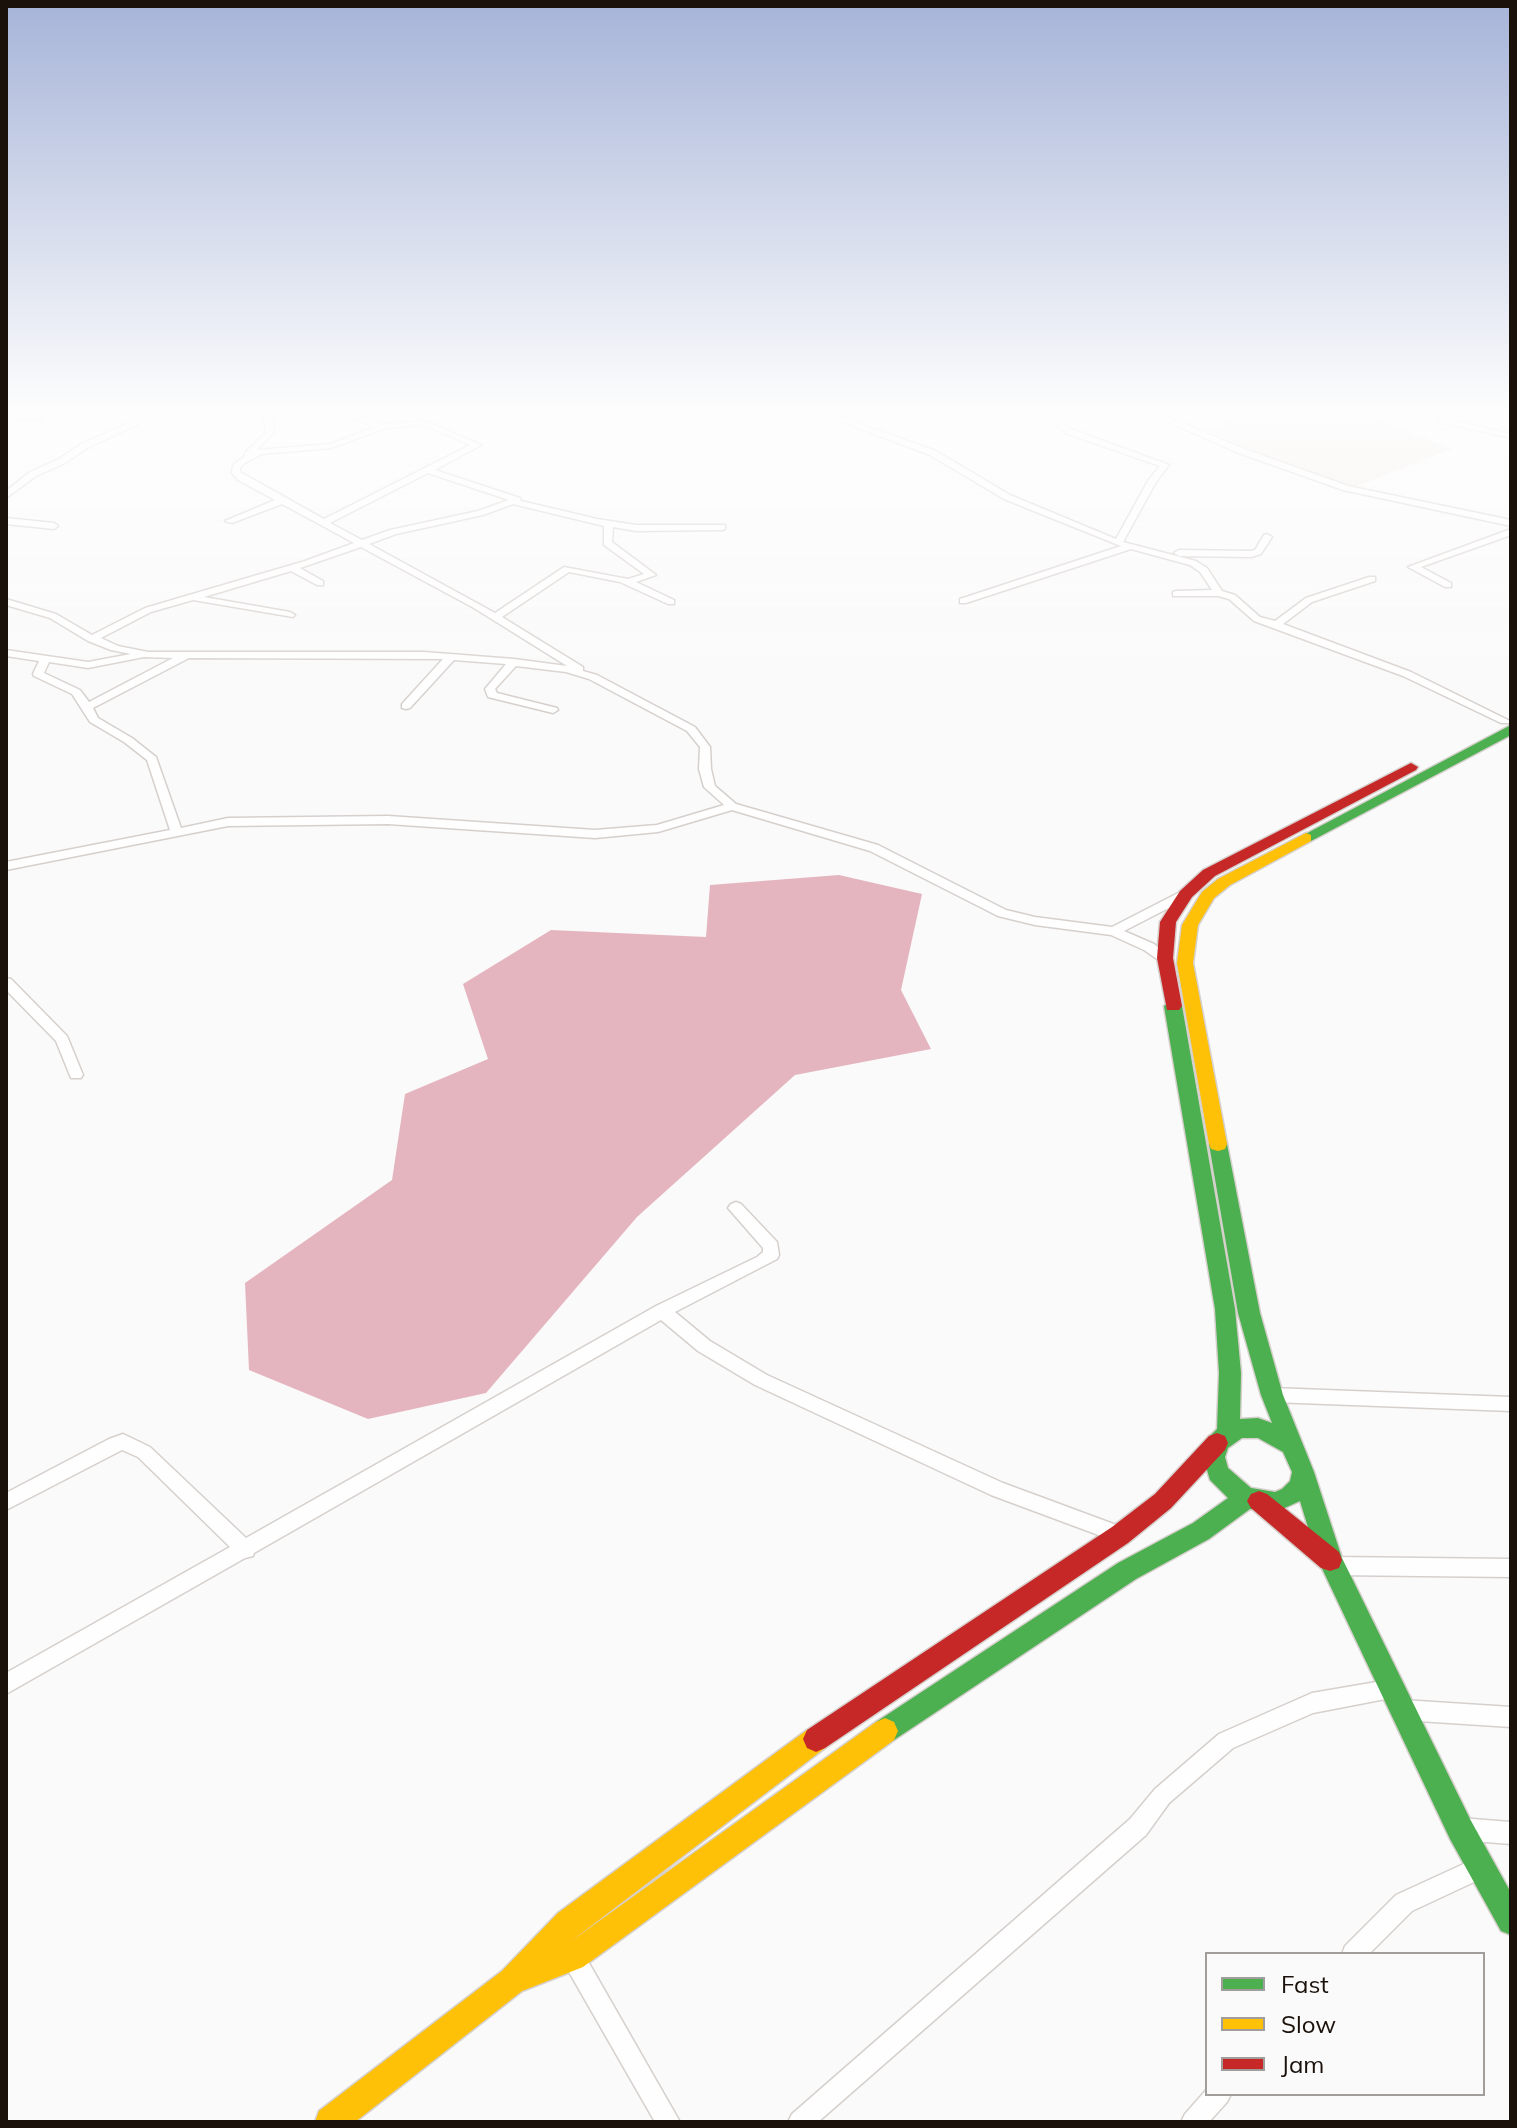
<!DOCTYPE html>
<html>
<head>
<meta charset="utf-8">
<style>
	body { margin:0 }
	#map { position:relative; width:1517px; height:2128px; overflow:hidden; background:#fafafa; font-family:Mulish,sans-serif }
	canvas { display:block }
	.frame { position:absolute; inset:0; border:8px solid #1b110b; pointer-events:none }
	.legend { position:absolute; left:1205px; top:1952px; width:280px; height:144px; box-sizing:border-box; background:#fafafa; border:2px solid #a19d9a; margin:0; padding:10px 14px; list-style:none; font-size:24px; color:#1b110b }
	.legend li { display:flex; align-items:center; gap:16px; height:40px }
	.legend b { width:40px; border:2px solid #a19d9a }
</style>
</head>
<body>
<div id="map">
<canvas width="1517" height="2128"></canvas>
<div class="frame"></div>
<ul class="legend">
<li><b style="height:10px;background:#4caf50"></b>Fast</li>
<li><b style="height:10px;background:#ffc107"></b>Slow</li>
<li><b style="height:10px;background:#c62828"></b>Jam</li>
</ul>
</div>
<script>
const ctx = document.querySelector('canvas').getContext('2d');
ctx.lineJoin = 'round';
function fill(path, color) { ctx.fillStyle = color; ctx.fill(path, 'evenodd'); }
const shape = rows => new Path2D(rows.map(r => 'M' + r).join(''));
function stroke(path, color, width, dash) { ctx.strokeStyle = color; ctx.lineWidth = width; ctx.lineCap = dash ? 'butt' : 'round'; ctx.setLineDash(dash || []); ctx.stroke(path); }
const built = shape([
	[1250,409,1351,409,1452,449,1354,487,1279,463,1210,431]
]);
const water = shape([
	[839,875,922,894,901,990,931,1049,795,1075,637,1217,486,1393,368,1419,249,1370,245,1283,392,1180,405,1094,488,1059,463,984,551,930,706,937,710,885]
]);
const street = shape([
	[161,409,171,409,87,448,65,463,36,476,6,498,6,491,30,472,59,459,81,444,161,409],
	[263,409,271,409,274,432,257,450,330,444,375,427,333,409,343,409,383,425,423,420,481,445,435,470,520,498,521,501,597,519,636,525,725,525,725,529,722,530,636,531,613,527,612,542,656,575,636,582,674,600,674,604,668,604,620,582,569,572,502,617,583,667,583,671,597,675,695,727,710,747,711,769,715,786,736,804,878,845,1006,910,1035,917,1112,927,1182,891,1190,891,1192,894,1190,897,1124,931,1154,944,1171,958,1170,961,1160,961,1144,950,1111,935,1035,925,998,916,870,851,732,810,658,832,595,838,388,824,228,826,6,870,6,862,170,830,147,760,124,742,90,722,72,694,34,676,33,674,39,661,6,656,6,650,88,662,131,654,111,650,88,641,50,618,6,605,6,599,56,614,92,635,145,608,305,561,354,543,282,504,232,523,225,521,275,500,238,480,232,473,233,465,245,456,245,453,266,432,263,409],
	[422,424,470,445,324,519,240,472,240,468,245,463,262,454,331,448,383,429,422,424],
	[428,473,509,500,478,511,390,530,362,540,330,523,428,473],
	[513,504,604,526,604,545,644,574,628,579,564,567,495,613,369,544,396,534,483,515,513,504],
	[361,547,474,608,567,666,514,659,424,652,148,652,118,646,101,638,151,612,193,600,293,617,295,615,290,612,204,597,291,571,317,585,323,585,323,581,300,568,361,547],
	[144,657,173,658,89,702,80,690,44,673,49,662,88,668,144,657],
	[189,658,443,659,402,704,402,708,406,709,410,708,454,660,506,664,485,689,488,697,553,713,558,710,557,708,497,693,495,689,516,666,566,672,589,679,687,731,700,747,699,769,704,787,724,805,657,825,595,830,388,816,228,818,181,828,156,757,132,738,98,718,93,708,189,658],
	[808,409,818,409,936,451,1010,495,1116,539,1148,481,1160,466,1065,433,1040,409,1048,409,1071,429,1169,465,1156,482,1123,542,1196,561,1207,568,1222,591,1235,595,1260,617,1275,621,1306,598,1369,577,1375,577,1375,581,1312,602,1283,624,1411,672,1510,721,1509,723,1501,723,1403,676,1254,621,1229,599,1218,596,1173,596,1173,592,1176,591,1212,590,1200,572,1190,565,1131,549,966,603,960,603,960,599,1121,546,1004,499,930,455,808,409],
	[1139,409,1149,409,1242,448,1348,486,1511,520,1511,526,1343,490,1236,452,1139,409],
	[1447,409,1455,409,1447,417,1449,419,1511,434,1511,438,1443,423,1438,417,1447,409],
	[6,413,39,416,43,418,39,420,6,417,6,413],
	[6,518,54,523,58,526,54,529,6,524,6,518],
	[1511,529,1511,535,1421,567,1451,583,1451,587,1445,587,1408,567,1511,529],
	[1267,534,1272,537,1261,554,1251,557,1179,556,1174,553,1179,550,1251,551,1255,550,1264,535,1267,534],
	[6,978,11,979,67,1036,83,1075,81,1078,71,1078,56,1041,6,990,6,978],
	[736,1202,741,1204,777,1242,779,1255,777,1259,675,1312,710,1341,767,1375,1003,1483,1127,1529,1129,1535,1127,1541,1120,1543,991,1495,755,1385,698,1351,661,1320,254,1553,253,1556,245,1558,6,1694,6,1673,230,1547,138,1457,122,1450,6,1510,6,1493,109,1439,123,1434,150,1447,246,1538,656,1306,757,1257,763,1252,763,1248,728,1208,731,1204,736,1202],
	[1272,1388,1511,1397,1511,1411,1272,1402,1266,1400,1263,1395,1266,1390,1272,1388],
	[1334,1557,1511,1559,1511,1577,1334,1575,1327,1572,1325,1566,1327,1560,1334,1557],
	[1394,1679,1401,1682,1404,1689,1401,1696,1313,1713,1233,1748,1169,1803,1146,1835,818,2122,788,2122,792,2114,1130,1819,1155,1789,1219,1734,1312,1693,1394,1679],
	[1403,1700,1511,1707,1511,1727,1403,1720,1396,1717,1393,1710,1396,1703,1403,1700],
	[1460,1818,1511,1822,1511,1844,1460,1840,1452,1837,1449,1829,1452,1821,1460,1818],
	[1481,1856,1489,1859,1492,1867,1489,1875,1412,1911,1369,1954,1342,1954,1345,1946,1396,1895,1481,1856],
	[573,1946,581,1949,680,2122,655,2122,565,1965,562,1957,565,1949,573,1946],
	[1207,2089,1207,2094,1231,2094,1227,2102,1209,2122,1181,2122,1185,2114,1207,2089]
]);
const fast = shape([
	[1511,725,1511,735,1311,841,1301,841,1298,838,1511,725],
	[1173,1000,1182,1006,1235,1309,1241,1373,1240,1419,1258,1418,1272,1423,1261,1395,1238,1313,1209,1144,1211,1139,1218,1137,1225,1139,1227,1144,1260,1313,1283,1395,1314,1472,1342,1558,1470,1819,1511,1893,1511,1935,1501,1931,1450,1839,1318,1560,1300,1501,1276,1512,1250,1509,1209,1539,1136,1579,894,1740,885,1744,876,1740,872,1731,876,1722,1118,1563,1193,1523,1228,1498,1210,1480,1203,1457,1210,1436,1217,1429,1219,1373,1215,1309,1164,1006,1173,1000],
	[1242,1438,1258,1438,1283,1452,1292,1472,1290,1481,1282,1489,1275,1492,1251,1488,1228,1468,1225,1457,1228,1448,1242,1438]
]);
const slow = shape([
	[1306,833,1311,835,1311,841,1230,885,1214,898,1198,925,1193,963,1227,1144,1225,1149,1218,1151,1211,1149,1209,1144,1177,963,1182,925,1202,892,1218,879,1306,833],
	[885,1718,894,1722,898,1731,894,1740,583,1967,522,1991,355,2122,315,2122,319,2111,502,1971,558,1913,807,1730,816,1726,825,1730,829,1739,825,1748,570,1942,876,1722,885,1718]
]);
const jam = shape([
	[1411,763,1418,767,1416,770,1215,876,1192,897,1176,922,1173,958,1182,1006,1179,1010,1167,1010,1157,958,1160,922,1180,891,1203,870,1411,763],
	[1217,1433,1225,1436,1228,1443,1225,1450,1171,1508,1128,1543,825,1748,816,1752,807,1748,803,1739,807,1730,1112,1527,1155,1494,1209,1436,1217,1433],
	[1259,1491,1267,1494,1339,1552,1342,1560,1339,1568,1330,1571,1321,1568,1251,1508,1247,1501,1251,1494,1259,1491]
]);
fill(built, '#f3ebe7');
fill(water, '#e4b5bf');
stroke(street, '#d6d0cd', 3);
stroke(fast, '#d6d0cd', 3);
stroke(slow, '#d6d0cd', 3);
stroke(jam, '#d6d0cd', 3);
fill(street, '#fefefe');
fill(fast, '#4caf50');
fill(slow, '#ffc107');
fill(jam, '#c62828');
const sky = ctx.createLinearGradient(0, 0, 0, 706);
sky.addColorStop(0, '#a6b4d8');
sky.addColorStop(0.58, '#fdfdfd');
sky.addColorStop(1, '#fdfdfd00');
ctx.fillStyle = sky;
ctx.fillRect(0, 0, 1517, 706);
</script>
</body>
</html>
